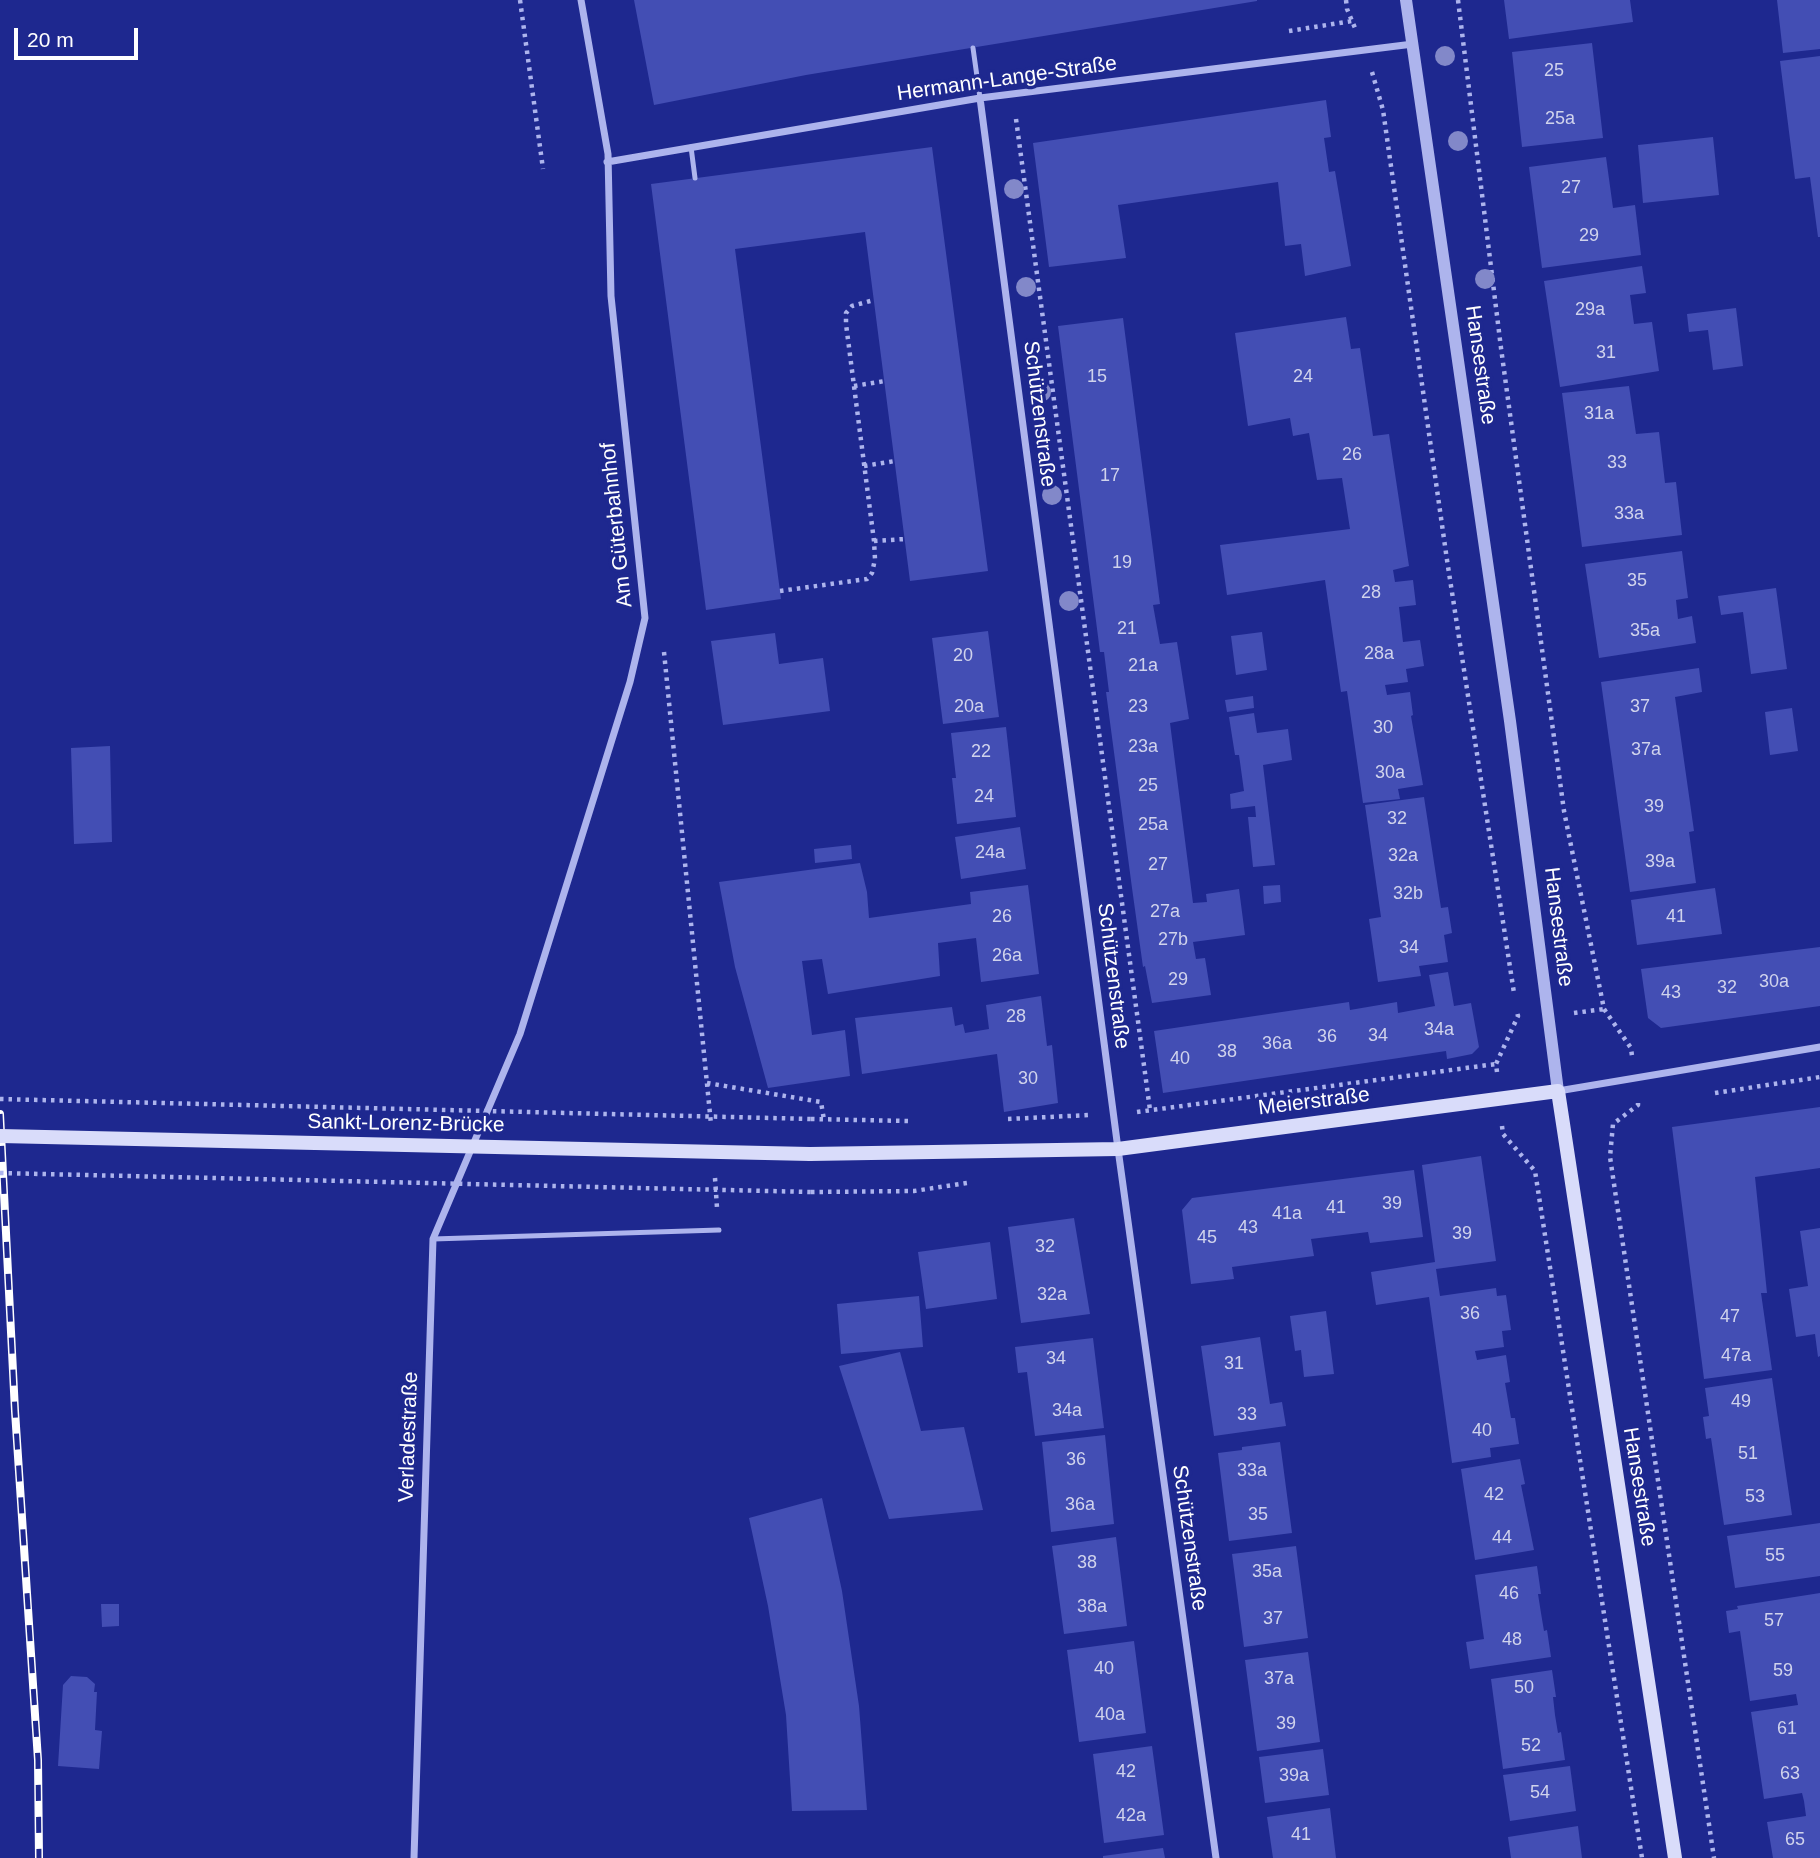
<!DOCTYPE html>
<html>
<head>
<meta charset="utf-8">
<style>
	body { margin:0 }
	#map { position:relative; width:1820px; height:1858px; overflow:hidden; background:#1e288f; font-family:Helvetica,sans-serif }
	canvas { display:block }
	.scale { position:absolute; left:14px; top:28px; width:124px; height:32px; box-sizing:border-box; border:4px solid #fff; border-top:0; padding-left:9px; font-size:21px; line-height:24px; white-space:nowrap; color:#fff; -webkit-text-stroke:5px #1e288f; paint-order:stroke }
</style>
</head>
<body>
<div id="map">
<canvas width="1820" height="1858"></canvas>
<div class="scale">20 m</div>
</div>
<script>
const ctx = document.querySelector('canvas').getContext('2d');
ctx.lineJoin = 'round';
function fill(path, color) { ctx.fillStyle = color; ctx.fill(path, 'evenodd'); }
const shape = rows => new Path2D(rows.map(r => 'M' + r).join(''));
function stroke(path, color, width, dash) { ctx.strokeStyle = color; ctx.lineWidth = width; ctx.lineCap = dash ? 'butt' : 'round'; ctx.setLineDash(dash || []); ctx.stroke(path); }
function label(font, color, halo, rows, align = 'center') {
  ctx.font = font + ' Helvetica,sans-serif'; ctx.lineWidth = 7; ctx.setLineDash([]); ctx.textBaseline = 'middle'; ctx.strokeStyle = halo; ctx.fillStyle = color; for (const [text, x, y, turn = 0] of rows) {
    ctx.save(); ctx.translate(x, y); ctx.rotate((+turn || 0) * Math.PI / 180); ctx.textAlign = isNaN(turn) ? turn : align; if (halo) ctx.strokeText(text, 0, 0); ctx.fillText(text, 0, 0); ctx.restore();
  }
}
const building = shape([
	[634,0,1257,0,1257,1,806,75,654,105],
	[1504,0,1630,0,1633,22,1509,39],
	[1777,0,1820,0,1820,49,1783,53],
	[1592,43,1603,138,1522,147,1512,52],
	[1820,56,1820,237,1818,237,1810,177,1795,179,1780,61],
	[1326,100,1331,137,1324,138,1329,172,1335,171,1351,266,1305,276,1301,244,1285,246,1278,182,1118,205,1126,258,1049,267,1033,143],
	[1713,137,1719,195,1643,203,1638,145],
	[932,147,988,571,910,581,865,232,735,249,781,599,706,610,651,184],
	[1606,157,1613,208,1635,205,1641,255,1542,268,1529,167],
	[1642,266,1646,293,1630,295,1634,324,1652,322,1659,371,1560,387,1544,281],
	[1736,308,1743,366,1713,370,1708,330,1689,332,1687,314],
	[1346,317,1351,349,1360,348,1373,436,1389,434,1409,566,1393,570,1395,582,1413,580,1416,605,1399,607,1403,642,1420,640,1424,666,1406,669,1408,682,1385,685,1387,695,1410,692,1413,715,1411,716,1423,785,1398,789,1400,799,1363,803,1347,691,1341,692,1325,580,1227,595,1220,545,1350,529,1342,478,1317,480,1309,433,1293,436,1290,418,1248,426,1235,333],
	[1123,318,1160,604,1153,605,1160,644,1177,642,1189,719,1170,723,1193,903,1207,902,1206,894,1239,889,1245,935,1193,942,1196,959,1205,958,1211,995,1152,1003,1145,966,1143,967,1132,888,1106,692,1109,692,1104,652,1100,652,1058,326],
	[1629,386,1636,434,1659,432,1665,483,1676,482,1682,535,1582,547,1562,393],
	[1682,551,1688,598,1676,600,1678,619,1692,616,1696,643,1599,658,1585,564],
	[1776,588,1787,669,1751,674,1743,612,1721,615,1718,596],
	[988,631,999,717,943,724,932,638],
	[1262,632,1267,670,1236,675,1231,636],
	[775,633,779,664,823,658,830,711,723,725,711,641],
	[1699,668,1702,692,1675,697,1694,831,1689,832,1696,883,1630,892,1601,682],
	[1253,696,1254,708,1227,712,1225,700],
	[1792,708,1798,751,1770,755,1765,712],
	[1254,713,1257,733,1288,729,1292,760,1263,765,1275,865,1253,867,1248,817,1256,817,1255,806,1231,809,1230,794,1244,791,1239,755,1235,755,1229,717],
	[1006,727,1016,817,957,824,952,778,956,778,951,733],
	[110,746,112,842,74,844,71,748],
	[1424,797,1441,908,1448,907,1452,933,1444,935,1448,962,1419,966,1421,976,1378,982,1369,919,1381,917,1365,805],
	[1020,827,1026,869,961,879,955,837],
	[851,845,852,859,815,863,814,849],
	[860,863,867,892,869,918,971,904,970,892,1028,885,1039,974,981,982,976,938,938,943,940,976,828,994,822,959,802,961,812,1035,845,1030,850,1076,768,1088,735,967,719,882],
	[1280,885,1281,902,1264,904,1263,886],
	[1715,888,1722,934,1637,945,1631,900],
	[1820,947,1820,1006,1661,1028,1648,1018,1641,969],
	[1448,972,1454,1006,1471,1003,1479,1047,1472,1054,1447,1059,1446,1051,1163,1093,1154,1031,1349,1002,1350,1010,1397,1002,1398,1013,1435,1006,1429,975],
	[1041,996,1047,1046,1052,1045,1058,1103,1004,1112,997,1054,862,1074,855,1018,952,1007,955,1026,963,1024,965,1033,989,1029,986,1005],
	[1820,1107,1820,1168,1755,1177,1767,1293,1761,1293,1772,1370,1704,1379,1672,1127],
	[1481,1156,1496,1261,1436,1269,1440,1296,1496,1288,1497,1296,1506,1295,1511,1330,1502,1331,1504,1347,1475,1351,1477,1360,1506,1355,1510,1382,1505,1383,1511,1418,1515,1418,1519,1444,1490,1448,1491,1457,1452,1463,1429,1297,1376,1305,1371,1272,1435,1262,1422,1165],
	[1414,1170,1423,1237,1370,1243,1368,1232,1311,1239,1314,1256,1232,1267,1234,1279,1191,1284,1182,1210,1192,1198],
	[1074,1218,1090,1314,1021,1323,1008,1227],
	[1820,1228,1820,1356,1818,1357,1815,1334,1796,1337,1789,1289,1808,1286,1800,1231],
	[990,1242,997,1299,926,1309,918,1252],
	[919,1296,923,1347,841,1354,837,1304],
	[1326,1311,1334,1374,1304,1377,1301,1350,1295,1351,1290,1316],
	[1260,1337,1270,1404,1282,1402,1286,1426,1214,1436,1201,1346],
	[1093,1338,1104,1428,1035,1436,1027,1372,1018,1373,1015,1347],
	[900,1352,921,1431,964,1427,983,1510,889,1519,839,1366],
	[1772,1378,1792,1515,1724,1525,1711,1438,1706,1439,1703,1417,1709,1416,1705,1388],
	[1105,1435,1114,1524,1051,1532,1042,1442],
	[1280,1442,1292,1533,1229,1541,1218,1453,1242,1450,1242,1447],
	[1520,1459,1525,1484,1521,1485,1534,1550,1475,1560,1461,1469],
	[822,1498,842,1591,859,1706,867,1810,792,1811,786,1715,768,1606,749,1518],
	[1820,1523,1820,1576,1735,1588,1727,1536],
	[1116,1537,1127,1626,1064,1634,1052,1546],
	[1296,1546,1308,1638,1244,1647,1232,1554],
	[1537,1566,1541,1594,1538,1594,1541,1613,1544,1631,1547,1630,1551,1657,1470,1669,1466,1642,1484,1639,1475,1575],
	[1820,1593,1820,1858,1773,1858,1767,1822,1806,1816,1804,1801,1802,1793,1764,1799,1751,1712,1798,1705,1796,1694,1750,1701,1740,1631,1729,1633,1726,1611,1738,1609,1737,1606],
	[101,1604,119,1604,119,1626,102,1627],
	[1134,1641,1146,1733,1079,1742,1067,1650],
	[1308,1652,1320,1742,1257,1751,1245,1660],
	[1552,1670,1556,1697,1553,1697,1555,1715,1558,1733,1561,1732,1565,1760,1503,1769,1491,1679],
	[71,1676,87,1677,95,1684,94,1692,97,1692,95,1730,102,1731,99,1769,58,1766,63,1685],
	[1152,1746,1164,1835,1104,1843,1093,1754],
	[1323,1749,1329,1795,1265,1803,1259,1757],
	[1570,1766,1576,1811,1510,1821,1503,1775],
	[1330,1808,1336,1858,1273,1858,1267,1817],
	[1578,1826,1582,1858,1511,1858,1508,1837],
	[1163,1848,1165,1858,1103,1858,1103,1856]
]);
const path = shape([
	[520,0,543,169],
	[1346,0,1347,9,1355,28],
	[1458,0,1501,348,1564,811,1604,1009,1631,1048,1632,1056],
	[1289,31,1352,21],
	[1372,72,1383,110,1447,560,1514,993],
	[1016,119,1150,1110],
	[854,386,885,381],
	[864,466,895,461],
	[874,541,905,539],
	[780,591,867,579,872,573,875,559,874,541,846,324,846,313,852,306,874,300],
	[664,652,711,1124],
	[1574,1013,1604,1009],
	[1497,1072,1496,1064,1518,1016,1517,1012],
	[707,1083,821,1102,824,1120],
	[1715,1093,1820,1077],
	[1638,1103,1638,1105,1613,1124,1610,1157,1714,1858],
	[1137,1112,1496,1064],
	[811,1119,908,1121],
	[1008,1119,1090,1115],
	[1502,1126,1503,1134,1535,1171,1642,1858],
	[715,1178,717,1208],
	[811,1192,914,1191,967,1183]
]);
const service = shape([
	[973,48,980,98],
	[691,147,695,178],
	[433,1239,719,1230]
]);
const minor = shape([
	[980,98,1118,1149,1216,1858],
	[607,162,980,98,1413,44],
	[1558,1091,1820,1047],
	[414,1858,433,1239,520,1034,630,682,645,618,611,296,608,154,581,0]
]);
const tertiary = shape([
	[1406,0,1510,721,1558,1091]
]);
const secondary = shape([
	[810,1154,1118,1149,1558,1091,1675,1858]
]);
const rail = shape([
	[0,1114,15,1411,38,1760,39,1858]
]);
const pathBridge = shape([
	[0,1099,811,1119],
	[0,1173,811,1192]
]);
const secondaryBridge = shape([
	[0,1136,810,1154]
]);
const trees = [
	[1445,56],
	[1458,141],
	[1014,189],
	[1485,279],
	[1026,287],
	[1041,392],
	[1052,495],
	[1069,601]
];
const numberNames = [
	["25",1554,71],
	["25a",1560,119],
	["27",1571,188],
	["29",1589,236],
	["29a",1590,310],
	["31",1606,353],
	["15",1097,377],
	["24",1303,377],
	["31a",1599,414],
	["26",1352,455],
	["33",1617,463],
	["17",1110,476],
	["33a",1629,514],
	["19",1122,563],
	["35",1637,581],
	["28",1371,593],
	["21",1127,629],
	["35a",1645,631],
	["28a",1379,654],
	["20",963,656],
	["21a",1143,666],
	["20a",969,707],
	["23",1138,707],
	["37",1640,707],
	["30",1383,728],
	["23a",1143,747],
	["37a",1646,750],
	["22",981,752],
	["30a",1390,773],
	["25",1148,786],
	["24",984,797],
	["39",1654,807],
	["32",1397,819],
	["25a",1153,825],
	["24a",990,853],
	["32a",1403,856],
	["39a",1660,862],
	["27",1158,865],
	["32b",1408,894],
	["27a",1165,912],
	["26",1002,917],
	["41",1676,917],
	["27b",1173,940],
	["34",1409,948],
	["26a",1007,956],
	["29",1178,980],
	["30a",1774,982],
	["32",1727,988],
	["43",1671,993],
	["28",1016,1017],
	["34a",1439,1030],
	["34",1378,1036],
	["36",1327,1037],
	["36a",1277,1044],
	["38",1227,1052],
	["40",1180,1059],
	["30",1028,1079],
	["39",1392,1204],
	["41",1336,1208],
	["41a",1287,1214],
	["43",1248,1228],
	["39",1462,1234],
	["45",1207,1238],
	["32",1045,1247],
	["32a",1052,1295],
	["36",1470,1314],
	["47",1730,1317],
	["47a",1736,1356],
	["34",1056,1359],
	["31",1234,1364],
	["49",1741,1402],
	["34a",1067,1411],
	["33",1247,1415],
	["40",1482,1431],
	["51",1748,1454],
	["36",1076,1460],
	["33a",1252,1471],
	["42",1494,1495],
	["53",1755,1497],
	["36a",1080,1505],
	["35",1258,1515],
	["44",1502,1538],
	["55",1775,1556],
	["38",1087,1563],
	["35a",1267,1572],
	["46",1509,1594],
	["38a",1092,1607],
	["37",1273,1619],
	["57",1774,1621],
	["48",1512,1640],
	["40",1104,1669],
	["59",1783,1671],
	["37a",1279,1679],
	["50",1524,1688],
	["40a",1110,1715],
	["39",1286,1724],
	["61",1787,1729],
	["52",1531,1746],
	["42",1126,1772],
	["63",1790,1774],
	["39a",1294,1776],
	["54",1540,1793],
	["42a",1131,1816],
	["41",1301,1835],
	["65",1795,1840]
];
const streetNames = [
	["Hermann-Lange-Straße",1007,79,-8],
	["Hansestraße",1480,365,82],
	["Schützenstraße",1039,414,83],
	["Am Güterbahnhof",617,525,-96],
	["Hansestraße",1558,927,83],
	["Schützenstraße",1113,976,83],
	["Meierstraße",1314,1102,-7],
	["Sankt-Lorenz-Brücke",406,1124,1],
	["Verladestraße",409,1437,-88],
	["Hansestraße",1639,1487,81],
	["Schützenstraße",1189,1538,82]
];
fill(building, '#434eb4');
stroke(path, '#adb4ed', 4.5, [3.5, 5]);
stroke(service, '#adb4ed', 5);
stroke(minor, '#adb4ed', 7);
stroke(tertiary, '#adb4ed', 12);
stroke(secondary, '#d9dcfa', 14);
stroke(rail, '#fff', 8);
stroke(rail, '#1e288f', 5, [16]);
stroke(pathBridge, '#adb4ed', 4.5, [3.5, 5]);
stroke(secondaryBridge, '#d9dcfa', 14);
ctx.fillStyle = '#8288c9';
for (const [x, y] of trees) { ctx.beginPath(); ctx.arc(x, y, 10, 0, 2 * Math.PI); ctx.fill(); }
label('18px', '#d0d3ec', null, numberNames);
label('21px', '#fff', '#1e288f', streetNames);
</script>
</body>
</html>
